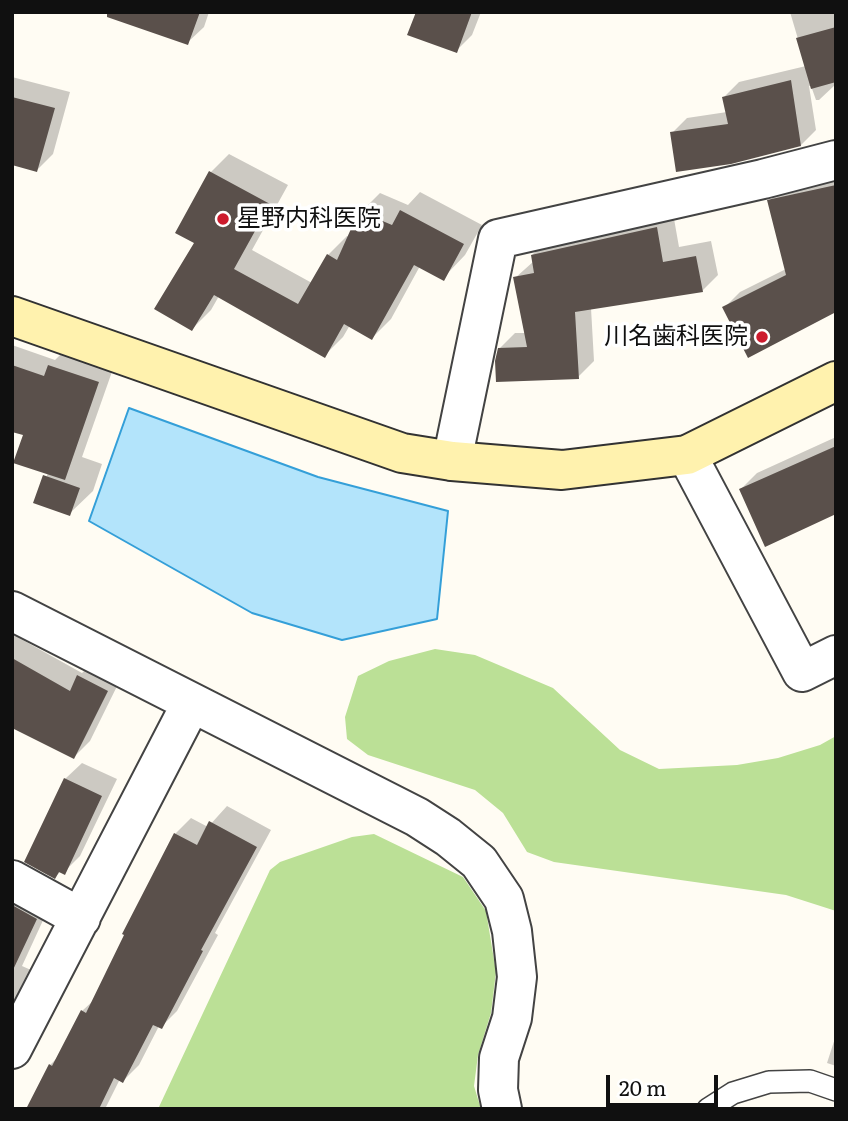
<!DOCTYPE html>
<html>
<head>
<meta charset="utf-8">
<style>
	body { margin:0 }
	#map { position:relative; width:848px; height:1121px; overflow:hidden; background:#fffcf3; font-family:Literata,serif }
	canvas { display:block }
	.frame { position:absolute; inset:0; border:14px solid #101010; pointer-events:none }
	.scale { position:absolute; left:606px; top:1075px; width:112px; height:32px; box-sizing:border-box; border:4px solid #101010; border-top:0; padding-left:9px; font-size:21px; line-height:24px; white-space:nowrap; color:#101010; -webkit-text-stroke:5px #fff; paint-order:stroke }
</style>
</head>
<body>
<div id="map">
<canvas width="848" height="1121"></canvas>
<div class="frame"></div>
<div class="scale">20 m</div>
</div>
<script>
const ctx = document.querySelector('canvas').getContext('2d');
ctx.lineJoin = 'round';
function fill(path, color) { ctx.fillStyle = color; ctx.fill(path, 'evenodd'); }
const shape = rows => new Path2D(rows.map(r => 'M' + r).join(''));
function stroke(path, color, width, dash) { ctx.strokeStyle = color; ctx.lineWidth = width; ctx.lineCap = dash ? 'butt' : 'round'; ctx.setLineDash(dash || []); ctx.stroke(path); }
function label(font, color, halo, rows, align = 'center') {
  ctx.font = font + ' Literata,"Noto Sans JP",serif'; ctx.lineWidth = 7; ctx.setLineDash([]); ctx.textBaseline = 'middle'; ctx.strokeStyle = halo; ctx.fillStyle = color; for (const [text, x, y, turn = 0] of rows) {
    ctx.save(); ctx.translate(x, y); ctx.rotate((+turn || 0) * Math.PI / 180); ctx.textAlign = isNaN(turn) ? turn : align; if (halo) ctx.strokeText(text, 0, 0); ctx.fillText(text, 0, 0); ctx.restore();
  }
}
const forest = shape([
	[435,649,475,655,553,688,620,750,659,769,737,765,778,758,820,745,836,736,836,911,786,895,554,862,527,852,503,813,475,790,368,755,347,739,345,717,358,676,389,661],
	[374,834,463,877,486,911,496,972,491,1013,478,1055,474,1086,481,1109,158,1109,270,870,280,862,352,837]
]);
const water = shape([
	[129,408,318,477,448,511,437,619,342,640,252,613,89,521,129,408]
]);
const shadow = shape([
	[132,12,209,12,204,27,187,43],
	[417,12,481,12,472,35,456,51],
	[790,12,836,12,836,84,819,100,816,100,811,86,809,86,816,130,801,145,672,133,687,118,727,112,724,97,739,82,806,66],
	[12,77,70,92,53,154,37,170,12,163],
	[229,154,288,185,252,250,312,283,328,255,347,236,349,237,361,212,380,193,408,205,420,192,482,225,465,255,446,275,420,266,391,319,372,338,350,325,343,337,324,356,219,296,211,310,192,329,196,243,211,172],
	[836,174,836,310,724,308,740,292,786,269,769,201,785,185],
	[673,213,679,247,711,241,718,275,702,291,591,308,594,361,578,377,499,349,515,333,526,333,515,278,534,261,532,255,548,239],
	[12,345,55,360,65,350,114,366,82,457,102,464,93,491,69,514,36,502,48,473,25,434,12,430],
	[836,437,836,513,741,489,757,473],
	[12,634,82,673,95,660,123,674,90,741,74,757,12,726],
	[82,763,117,779,80,856,64,872,61,871,55,877,65,779],
	[227,806,271,830,215,933,218,935,177,1011,161,1027,159,1026,139,1065,123,1081,120,1079,105,1109,28,1109,50,1065,59,1056,82,1011,95,999,126,934,124,933,175,834,191,818,208,827],
	[12,880,51,903,22,966,31,970,12,1009],
	[836,1035,836,1066,827,1063]
]);
const building = shape([
	[107,12,200,12,188,45,107,17],
	[416,12,472,12,457,53,407,35],
	[836,27,836,82,811,89,796,38],
	[791,80,801,146,731,164,676,172,670,132,728,124,722,97],
	[12,97,55,108,37,172,12,165],
	[209,171,270,204,234,269,298,304,327,254,337,260,359,211,392,225,400,210,464,244,444,281,414,265,372,340,344,324,325,358,214,295,192,331,154,309,194,243,175,233],
	[836,185,836,312,748,358,722,307,786,275,767,200],
	[657,227,663,262,696,256,703,292,575,312,579,379,496,382,495,361,498,348,527,347,513,277,534,273,531,255],
	[12,365,44,376,48,365,99,382,65,480,13,463,23,435,12,432],
	[836,446,836,514,765,547,739,489],
	[43,475,80,488,70,516,33,503],
	[12,658,70,691,77,675,108,691,74,759,12,728],
	[64,778,102,796,65,875,59,872,55,879,24,862],
	[209,821,257,847,201,950,203,951,162,1029,153,1025,123,1083,114,1078,99,1109,26,1109,49,1064,52,1066,81,1010,86,1013,124,935,122,934,174,833,197,845],
	[12,905,37,919,12,972]
]);
const lane = shape([
	[708,1109,733,1093,769,1082,810,1081,836,1090]
]);
const street = shape([
	[687,455,802,672,836,655],
	[452,461,498,239,763,179,836,160],
	[12,611,417,817,448,837,479,862,504,899,512,931,517,977,512,1018,499,1058,498,1090,502,1109],
	[12,880,81,918],
	[12,1049,191,704]
]);
const secondary = shape([
	[12,316,402,453,452,461,562,470,687,455,836,381]
]);
const markers = [
	[223,219,7,"#cd1b2d"],
	[762,337,7,"#cd1b2d"]
];
const poiNames = [
	["星野内科医院",237,219],
	["川名歯科医院",748,337,"right"]
];
fill(forest, '#bbe096');
fill(water, '#b3e4fb');
stroke(water, '#349fd8', 2);
fill(shadow, '#0003');
fill(building, '#5a504b');
stroke(lane, '#434343', 24);
stroke(street, '#434343', 42);
stroke(secondary, '#323232', 42);
stroke(lane, '#fff', 21);
stroke(street, '#fff', 38);
stroke(secondary, '#fff2ae', 38);
for (const [x, y, r, color] of markers) { const dot = new Path2D(); dot.arc(x, y, r, 0, 2 * Math.PI); ctx.fillStyle = color; ctx.fill(dot); stroke(dot, '#fff', 2.5); }
label('24px', '#101010', '#fff', poiNames, 'left');
</script>
</body>
</html>
